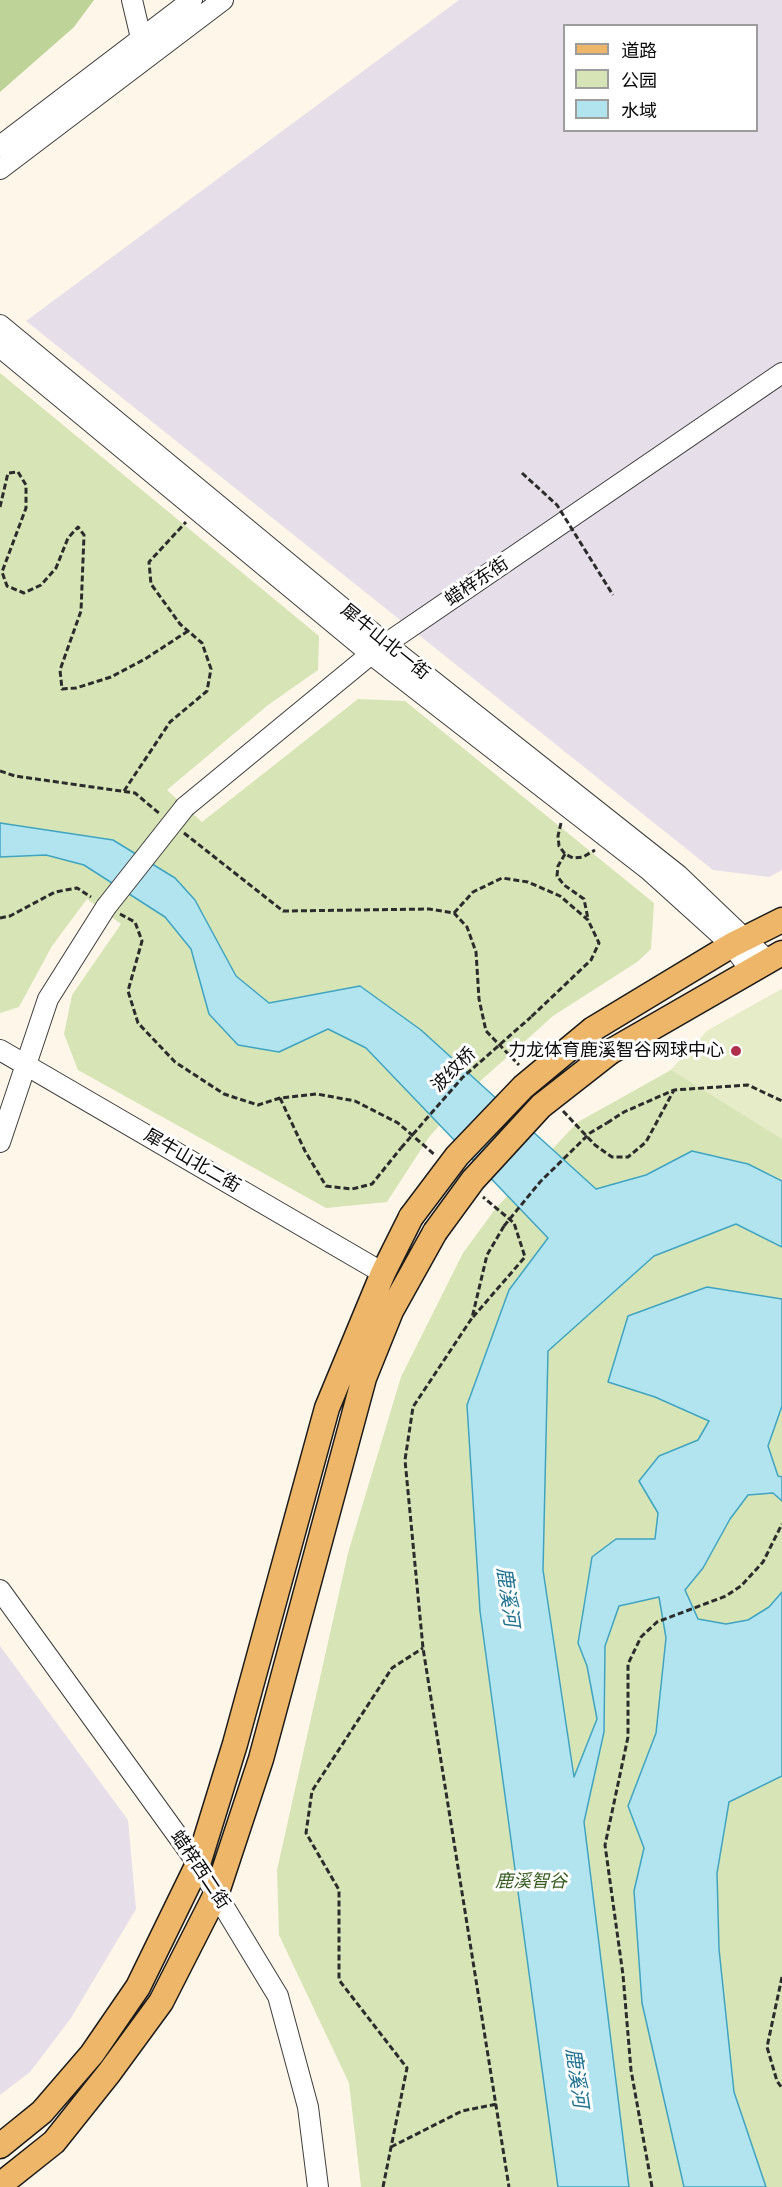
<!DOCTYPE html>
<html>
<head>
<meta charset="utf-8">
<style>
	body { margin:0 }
	#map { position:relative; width:782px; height:2187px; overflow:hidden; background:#fdf6e9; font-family:"PT Serif","Noto Sans SC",serif }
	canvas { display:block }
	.legend { position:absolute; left:563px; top:24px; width:195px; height:108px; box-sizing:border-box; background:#fff; border:2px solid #9d9d9d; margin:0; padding:8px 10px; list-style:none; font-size:18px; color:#0a0a0a }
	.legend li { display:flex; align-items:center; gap:12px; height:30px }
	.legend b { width:30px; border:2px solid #9d9d9d }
</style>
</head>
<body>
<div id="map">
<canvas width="782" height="2187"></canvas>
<ul class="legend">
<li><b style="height:8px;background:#eeb669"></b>道路</li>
<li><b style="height:16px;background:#d6e4b6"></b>公园</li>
<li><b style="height:16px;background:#b2e4f0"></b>水域</li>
</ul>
</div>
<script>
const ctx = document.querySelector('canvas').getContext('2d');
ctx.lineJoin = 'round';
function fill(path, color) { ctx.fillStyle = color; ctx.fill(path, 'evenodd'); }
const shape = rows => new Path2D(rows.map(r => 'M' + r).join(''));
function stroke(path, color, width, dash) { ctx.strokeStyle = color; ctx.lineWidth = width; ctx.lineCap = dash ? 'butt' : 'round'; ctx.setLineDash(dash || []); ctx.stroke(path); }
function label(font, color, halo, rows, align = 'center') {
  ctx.font = font + ' "PT Serif","Noto Sans SC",serif'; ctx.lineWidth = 6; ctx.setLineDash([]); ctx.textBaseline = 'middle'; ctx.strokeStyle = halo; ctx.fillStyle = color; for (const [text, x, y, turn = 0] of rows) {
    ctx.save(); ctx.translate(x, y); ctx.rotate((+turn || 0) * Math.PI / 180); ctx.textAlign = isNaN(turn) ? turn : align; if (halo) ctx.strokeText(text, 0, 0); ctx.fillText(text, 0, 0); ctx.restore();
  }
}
const industrial = shape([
	[459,0,782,0,782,870,769,877,713,870,26,321],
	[564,26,756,26,756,130,564,130],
	[0,1646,128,1820,136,1909,71,2018,30,2072,0,2095]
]);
const green = shape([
	[0,373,319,636,318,670,268,705,167,790,202,822,358,699,405,701,654,903,651,949,637,962,553,1016,477,1084,429,1137,387,1202,326,1208,78,1070,64,1034,72,995,121,924,87,899,52,946,19,1007,0,1013],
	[782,989,782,2187,361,2187,349,2083,279,1935,277,1870,348,1553,401,1377,463,1253,496,1208,578,1122,671,1070,707,1031]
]);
const forest = shape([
	[0,0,94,0,74,27,0,92]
]);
const pitch = shape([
	[782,989,782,1139,671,1070,707,1031]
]);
const water = shape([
	[0,823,113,840,175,878,195,900,236,976,269,1003,360,986,421,1030,596,1189,646,1175,692,1151,748,1164,782,1181,782,1247,736,1224,654,1256,548,1351,543,1570,574,1777,597,1719,587,1666,578,1643,592,1557,616,1539,655,1539,658,1513,639,1481,659,1456,698,1440,709,1421,655,1397,608,1382,628,1316,707,1287,782,1299,782,1406,768,1446,778,1476,782,1477,782,1501,773,1493,748,1495,730,1519,703,1568,685,1590,698,1619,726,1624,748,1620,769,1607,782,1592,782,1776,729,1802,717,1873,719,1949,734,2092,766,2187,684,2187,642,2003,634,1891,644,1848,628,1806,656,1733,666,1638,659,1597,619,1606,605,1646,604,1732,584,1822,629,2187,558,2187,480,1611,467,1405,509,1290,548,1238,366,1048,328,1029,279,1052,238,1045,209,1014,191,949,165,917,84,865,46,855,0,857,0,823]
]);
const path = shape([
	[0,507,8,473,18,472,26,485,26,508,2,572,7,586,24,593,41,585,56,568,68,538,78,527,84,535,81,611,60,670,62,689,76,688,111,677,145,659,188,631],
	[0,771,15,776,135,793,160,814],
	[124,791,170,722,207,691,211,669,202,643,180,624,151,584,149,562,186,522],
	[561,823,558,836,559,846,565,854,573,858,583,857,595,850],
	[184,833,283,911,429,909,454,913,467,927,476,952,479,999,486,1031,519,1065],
	[565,854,558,866,557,876,564,885,584,899,588,919],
	[454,913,473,892,502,878,528,882,560,896,588,920,599,943,591,960,531,1017],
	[120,914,135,922,142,941,128,991,138,1023,175,1062,224,1094,258,1105,280,1098,317,1094,355,1101,398,1123,435,1155],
	[0,918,10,916,55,892,77,888,91,897],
	[280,1098,305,1151,326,1186,352,1189,372,1184,401,1148],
	[563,1111,595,1145,612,1157,628,1157,646,1142,674,1090],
	[607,1123,624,1112,674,1090,748,1085,782,1101],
	[504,1226,487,1255,472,1318,413,1407,405,1460,423,1648,509,2187],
	[473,1317,525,1257,514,1223,483,1197],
	[782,1977,767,2047,777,2081,782,2088],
	[391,2147,462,2111,497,2104],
	[383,2187,407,2068,339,1980,339,1890,306,1833,312,1791,392,1668,423,1648],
	[652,2187,631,2070,623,1975,605,1845,628,1737,628,1664,641,1637,657,1622,726,1596,741,1586,763,1562,782,1524]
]);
const minor = shape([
	[132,0,141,38],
	[0,146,192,0],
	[0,169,223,0],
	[0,325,386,644,678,875,768,961],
	[0,347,371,654,649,870,732,945,751,971],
	[185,807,371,654,782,373],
	[0,1050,383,1273],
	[0,1142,48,999,106,907],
	[0,1590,198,1864,278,1996,308,2107,318,2187]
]);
const major = shape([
	[593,1029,732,945,782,920],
	[610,1052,782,953],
	[0,2146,42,2112,92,2054,138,1987,198,1864,235,1744,327,1408,383,1273,411,1217],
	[0,2185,54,2142,109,2073,161,2002,217,1892,261,1759,364,1378,391,1311,435,1232]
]);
const pathBridge = shape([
	[522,473,557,505,613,595],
	[401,1148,462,1078,531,1017],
	[504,1226,540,1182,590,1133,607,1123]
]);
const minorBridge = shape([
	[106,907,185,807]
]);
const majorBridge = shape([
	[411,1217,457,1156,523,1087,593,1029],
	[435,1232,473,1180,541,1106,610,1052]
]);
const markers = [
	[736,1051,6,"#ae2e4b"]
];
const streetNames = [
	["蜡梓东街",477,582,-34],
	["犀牛山北一街",385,642,39],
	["波纹桥",454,1070,-45],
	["犀牛山北二街",192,1161,30],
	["蜡梓西二街",200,1870,56]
];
const poiNames = [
	["力龙体育鹿溪智谷网球中心",724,1051]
];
const parkNames = [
	["鹿溪智谷",531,1882]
];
const waterNames = [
	["鹿溪河",507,1597,82],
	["鹿溪河",576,2078,82]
];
fill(industrial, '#e6dee9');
fill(green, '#d6e4b6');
fill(forest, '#bdd397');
fill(pitch, '#e6ecc7');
fill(water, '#b2e4f0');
stroke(water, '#3fa4c2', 1.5);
stroke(minor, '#3d3d3d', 22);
stroke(major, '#1b1b1b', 27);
stroke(path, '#2c2c2c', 3, [6, 3]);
stroke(minor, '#fff', 20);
stroke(major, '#eeb669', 24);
stroke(minorBridge, '#3d3d3d', 22, []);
stroke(majorBridge, '#1b1b1b', 27, []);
stroke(pathBridge, '#2c2c2c', 3, [6, 3]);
stroke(minorBridge, '#fff', 20);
stroke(majorBridge, '#eeb669', 24);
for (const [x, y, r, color] of markers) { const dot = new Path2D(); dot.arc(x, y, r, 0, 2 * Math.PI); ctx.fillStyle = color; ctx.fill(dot); stroke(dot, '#fff', 2); }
label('18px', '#0a0a0a', '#fff', streetNames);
label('18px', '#0a0a0a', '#fff', poiNames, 'right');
label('italic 18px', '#375c21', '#fff', parkNames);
label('italic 20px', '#1f7391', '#fff', waterNames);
</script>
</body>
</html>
